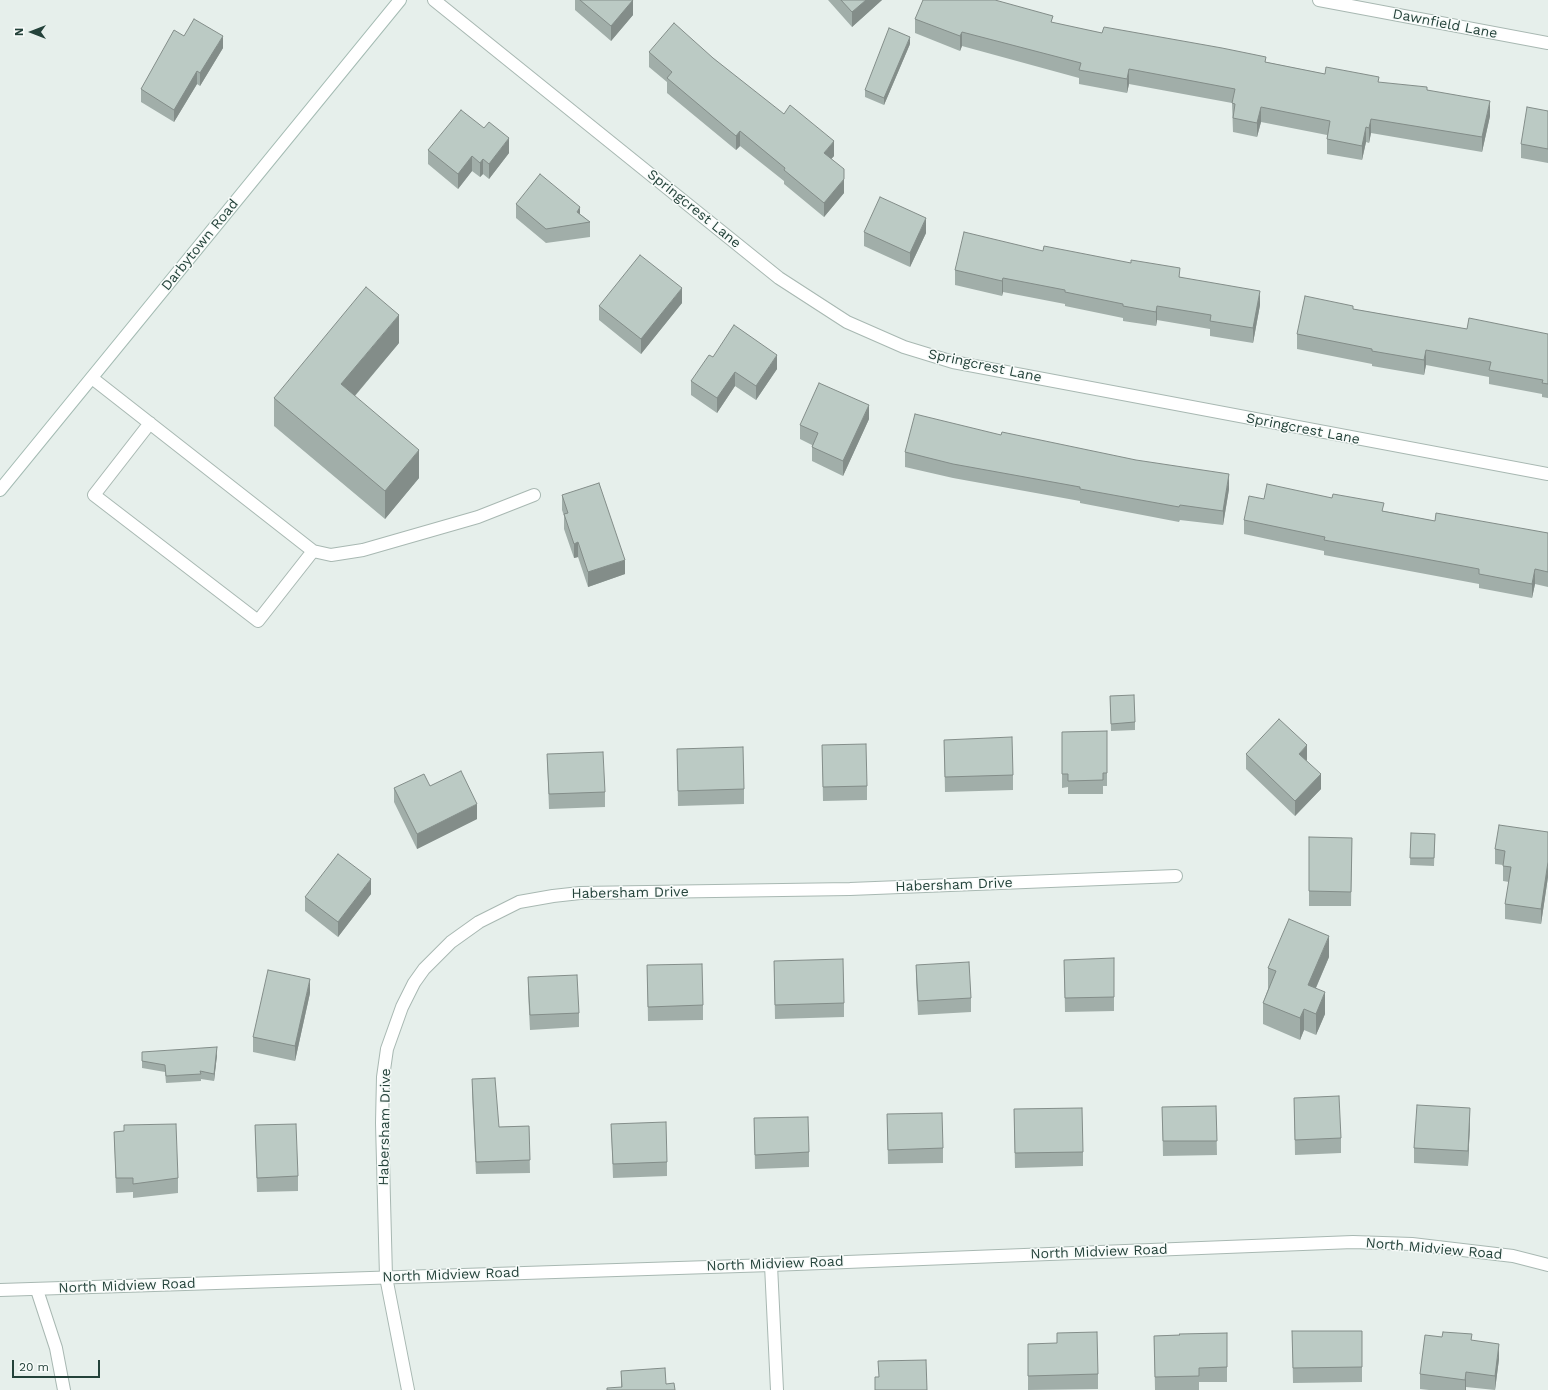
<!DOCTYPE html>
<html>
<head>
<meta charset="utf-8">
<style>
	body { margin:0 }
	#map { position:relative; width:1548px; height:1390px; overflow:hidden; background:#e6efeb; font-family:"Work Sans",sans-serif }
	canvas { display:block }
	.north { position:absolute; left:12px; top:12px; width:40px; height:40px; -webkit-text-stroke:3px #f7fbf9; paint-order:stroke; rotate:270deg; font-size:11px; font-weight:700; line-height:16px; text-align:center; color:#24423a }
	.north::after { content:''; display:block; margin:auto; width:14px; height:18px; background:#24423a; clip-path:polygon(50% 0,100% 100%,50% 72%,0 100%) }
	.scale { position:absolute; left:12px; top:1360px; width:88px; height:18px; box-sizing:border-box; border:2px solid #24423a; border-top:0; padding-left:5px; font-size:12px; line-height:14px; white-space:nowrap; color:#24423a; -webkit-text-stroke:3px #f7fbf9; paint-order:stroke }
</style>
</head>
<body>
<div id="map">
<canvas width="1548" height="1390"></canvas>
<div class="north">N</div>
<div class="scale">20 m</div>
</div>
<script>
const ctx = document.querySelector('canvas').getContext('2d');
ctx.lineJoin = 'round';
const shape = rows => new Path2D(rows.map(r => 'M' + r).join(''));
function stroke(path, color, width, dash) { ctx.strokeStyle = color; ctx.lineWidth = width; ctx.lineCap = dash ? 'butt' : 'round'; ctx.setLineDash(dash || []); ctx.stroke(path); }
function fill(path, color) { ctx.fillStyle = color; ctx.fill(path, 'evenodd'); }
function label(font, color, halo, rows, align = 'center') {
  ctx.font = font + ' "Work Sans",sans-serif'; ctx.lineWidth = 3; ctx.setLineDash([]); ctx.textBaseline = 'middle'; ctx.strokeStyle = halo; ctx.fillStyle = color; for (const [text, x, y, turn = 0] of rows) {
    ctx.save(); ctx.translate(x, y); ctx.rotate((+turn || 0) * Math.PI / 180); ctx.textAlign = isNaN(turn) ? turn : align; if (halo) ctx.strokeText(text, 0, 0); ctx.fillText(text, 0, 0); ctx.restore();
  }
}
const service = shape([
	[92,378,313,551,331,555,363,550,478,517,534,495],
	[150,423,94,495,258,621,313,551],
	[37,1290,56,1348,64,1390]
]);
const minor = shape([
	[434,0,779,278,847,322,904,347,953,362,1548,474],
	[1319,0,1548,43],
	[771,1265,777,1390],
	[408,1390,386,1277,382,1123,383,1077,387,1049,402,1007,414,983,424,969,451,942,479,922,519,902,553,896,580,893,850,889,1176,876]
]);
const tertiary = shape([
	[0,1290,771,1265,1353,1242,1412,1244,1513,1256,1548,1265]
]);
const secondary = shape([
	[0,490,400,0]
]);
const wall = shape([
	[575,0,632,0,633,15,611,41,575,10],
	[828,0,882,0,852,27],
	[915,19,1053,23,1102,33,1266,62,1325,74,1427,90,1490,116,1482,152,1371,133,1369,143,1366,142,1362,160,1327,154,1327,135,1261,122,1257,137,1233,132,1232,103,1129,84,1127,93,1079,84,1079,78,962,46,960,51,915,33],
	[184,36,223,48,200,86,197,84,174,122,141,102,141,89],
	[910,44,884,105,865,97,865,90],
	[649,52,713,58,834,156,831,159,844,193,824,217,784,184,784,181,740,146,736,150,667,93,667,82,649,67],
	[1548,111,1548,163,1521,158,1521,144],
	[428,150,509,153,489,179,483,174,480,177,472,171,458,189,428,164],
	[516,204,580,214,590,222,590,237,546,243,516,218],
	[864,232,926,233,910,267,864,246],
	[1043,251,1180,277,1260,305,1253,343,1210,336,1210,329,1157,320,1156,326,1123,321,1123,318,1065,306,1065,304,1003,292,1002,296,955,285,955,270],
	[682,303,641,354,599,320,599,306],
	[1353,309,1467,329,1548,334,1548,398,1542,397,1542,394,1489,384,1489,377,1426,365,1424,375,1372,366,1372,364,1297,349,1297,334],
	[399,343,355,396,419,478,385,519,274,426,274,398],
	[713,357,777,369,756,400,735,386,717,413,691,395,691,381],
	[869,419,843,476,812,461,812,445,800,439,800,425],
	[1001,435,1229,489,1223,525,1180,520,1179,522,1080,503,1080,501,953,478,905,467,905,452],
	[562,495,625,574,588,587,578,557,574,558,564,529,564,516,562,510],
	[1264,499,1384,511,1435,521,1548,533,1548,587,1535,584,1532,598,1479,588,1479,584,1324,555,1324,551,1244,534,1244,520],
	[1110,696,1135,722,1135,730,1111,731],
	[1107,731,1107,786,1103,786,1103,794,1068,794,1068,787,1062,788,1062,732],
	[944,740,1013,775,1013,790,945,792],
	[822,745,867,786,867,800,823,801],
	[677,749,744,789,744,804,678,806],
	[547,754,605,792,605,807,549,809],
	[1246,754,1307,760,1307,761,1321,789,1295,816,1246,769],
	[430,786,477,819,417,849,394,802,394,788],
	[1548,832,1548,877,1541,924,1505,919,1505,904,1509,882,1503,881,1503,865,1495,864,1495,849],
	[1411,833,1435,834,1434,866,1410,865],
	[1352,838,1351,906,1309,906,1309,891],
	[371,894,338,937,305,911,305,897],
	[1329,957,1316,988,1325,1014,1316,1035,1304,1030,1300,1040,1263,1024,1263,1003,1268,989,1268,968],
	[1064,960,1114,997,1114,1011,1065,1012],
	[774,961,844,1003,844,1017,775,1019],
	[647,965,703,1005,703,1020,648,1021],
	[916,965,971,998,971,1012,918,1015,916,980],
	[528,977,579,1013,579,1027,530,1030,528,991],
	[310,993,295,1061,253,1052,253,1037],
	[217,1055,214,1081,201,1079,201,1081,166,1083,165,1072,142,1068,142,1061],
	[472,1079,499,1127,529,1126,530,1173,476,1174,472,1092],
	[1294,1098,1341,1138,1341,1153,1295,1155],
	[1216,1106,1217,1155,1163,1156,1162,1107],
	[1014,1109,1083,1152,1083,1166,1015,1168],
	[887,1114,943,1148,943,1163,888,1164],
	[754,1118,809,1152,809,1167,755,1169],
	[1470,1123,1468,1166,1414,1163,1414,1148],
	[611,1124,667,1162,667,1176,613,1178],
	[255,1125,298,1176,298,1191,257,1192],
	[114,1132,178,1178,178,1193,133,1198,133,1192,116,1193],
	[1292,1331,1362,1331,1362,1382,1293,1383],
	[1227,1333,1227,1382,1199,1382,1199,1390,1155,1390,1154,1336,1179,1335],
	[1472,1341,1499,1359,1495,1390,1466,1387,1466,1390,1429,1390,1420,1389,1420,1374],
	[1028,1344,1098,1374,1098,1389,1028,1390],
	[621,1371,666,1384,621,1387]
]);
const shadedWall = shape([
	[633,0,633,15,611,41,611,26],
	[866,0,882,0,852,27,852,12],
	[962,32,962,46,960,51,960,36],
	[223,36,223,48,200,86,200,73],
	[910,37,910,44,884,105,884,98],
	[1129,69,1129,84,1127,93,1127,79],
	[197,71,197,84,174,122,174,110],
	[1490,101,1490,116,1482,152,1482,137],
	[1261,107,1261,122,1257,137,1257,123],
	[1371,119,1371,133,1369,143,1369,128],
	[1366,127,1366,142,1362,160,1362,146],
	[740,131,740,146,736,150,736,136],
	[509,138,509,153,489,179,489,164],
	[834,141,834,156,824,167,824,153],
	[472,156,472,171,458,189,458,174],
	[483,159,483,174,480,177,480,163],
	[844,179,844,193,824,217,824,203],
	[580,207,580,222,577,212],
	[926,218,926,233,910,267,910,253],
	[1003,278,1003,292,1002,296,1002,281],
	[682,288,682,303,641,354,641,339],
	[1260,291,1260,305,1253,343,1253,328],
	[1157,306,1157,320,1156,326,1156,312],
	[399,315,399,343,341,412,341,384],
	[1426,350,1426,365,1424,375,1424,360],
	[777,355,777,369,756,400,756,386],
	[735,372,735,386,717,413,717,398],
	[869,405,869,419,843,476,843,461],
	[419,450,419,478,385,519,385,491],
	[1229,474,1229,489,1223,525,1223,511],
	[578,542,578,557,574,558,574,544],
	[625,560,625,574,588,587,588,572],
	[1535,569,1535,584,1532,598,1532,584],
	[1307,745,1307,760,1299,768,1299,754],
	[1321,774,1321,789,1295,816,1295,801],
	[477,804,477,819,417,849,417,834],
	[1548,862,1548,877,1541,924,1541,909],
	[371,879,371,894,338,937,338,922],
	[1329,936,1329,957,1308,1006,1308,985],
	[310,979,310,993,295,1061,295,1046],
	[1325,992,1325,1014,1316,1035,1316,1014],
	[1304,1009,1304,1030,1300,1040,1300,1018],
	[217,1047,217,1055,214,1081,214,1074],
	[1470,1108,1470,1123,1468,1166,1468,1151],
	[1499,1344,1499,1359,1495,1390,1495,1376],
	[1466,1372,1466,1390,1465,1390,1465,1380]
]);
const building = shape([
	[580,0,633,0,611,26,580,0],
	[841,0,866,0,852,12,841,0],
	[923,0,995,0,1053,16,1051,22,1102,33,1104,27,1222,48,1266,57,1265,62,1325,74,1326,67,1379,77,1378,82,1427,87,1427,90,1490,101,1482,137,1371,119,1369,128,1366,127,1362,146,1327,139,1330,121,1261,107,1257,123,1233,118,1235,104,1232,103,1235,89,1129,69,1127,79,1079,70,1081,63,962,32,960,36,915,19,923,0],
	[194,19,223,36,200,73,197,71,174,110,141,89,174,30,184,36,194,19],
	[674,23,713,58,784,114,790,105,834,141,824,153,844,169,844,179,824,203,784,170,785,168,740,131,736,136,667,78,672,72,649,52,674,23],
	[889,28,910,37,884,98,865,90,889,28],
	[1527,107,1548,111,1548,149,1521,144,1527,107],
	[461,110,484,128,489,122,509,138,489,164,483,159,480,163,472,156,458,174,428,150,461,110],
	[540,174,580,207,577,212,590,222,546,229,516,204,540,174],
	[880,197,926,218,910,253,864,232,880,197],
	[964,232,1043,251,1044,246,1131,263,1131,260,1180,268,1179,277,1260,291,1253,328,1210,321,1211,315,1157,306,1156,312,1123,306,1123,304,1065,292,1065,290,1003,278,1002,281,955,270,964,232],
	[640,255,682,288,641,339,599,306,640,255],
	[366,287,399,315,341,384,419,450,385,491,274,398,366,287],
	[1305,296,1353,306,1353,309,1467,329,1469,318,1548,334,1548,384,1542,383,1543,380,1489,370,1491,362,1426,350,1424,360,1372,351,1372,349,1297,334,1305,296],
	[734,325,777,355,756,386,735,372,717,398,691,381,709,355,713,357,734,325],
	[819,383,869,405,843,461,812,447,818,433,800,425,819,383],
	[915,414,1001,435,1002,432,1136,460,1229,474,1223,511,1180,505,1179,507,1080,489,1080,487,953,464,905,452,915,414],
	[599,483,625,560,588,572,578,542,574,544,564,514,568,513,562,495,599,483],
	[1267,484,1332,498,1333,494,1384,503,1382,511,1435,521,1436,513,1548,533,1548,572,1535,569,1532,584,1479,574,1479,569,1324,540,1325,537,1244,520,1249,496,1264,499,1267,484],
	[1134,695,1135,722,1111,724,1110,696,1134,695],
	[1279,719,1307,745,1299,754,1321,774,1295,801,1246,754,1279,719],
	[1107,731,1107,773,1103,773,1103,780,1068,781,1068,774,1062,774,1062,732,1107,731],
	[1012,737,1013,775,945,777,944,740,1012,737],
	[866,744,867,786,823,787,822,745,866,744],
	[743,747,744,789,678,791,677,749,743,747],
	[603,752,605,792,549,794,547,754,603,752],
	[461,771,477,804,417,834,394,788,424,774,430,786,461,771],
	[1499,825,1548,832,1548,862,1541,909,1505,904,1511,867,1503,866,1505,851,1495,849,1499,825],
	[1411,833,1435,834,1434,858,1410,858,1411,833],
	[1309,837,1352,838,1351,892,1309,891,1309,837],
	[338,854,371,879,338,922,305,897,338,854],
	[1289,919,1329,936,1308,985,1325,992,1316,1014,1304,1009,1300,1018,1263,1003,1276,971,1268,968,1289,919],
	[1114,958,1114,997,1065,998,1064,960,1114,958],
	[843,959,844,1003,775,1005,774,961,843,959],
	[969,962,971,998,918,1001,916,965,969,962],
	[702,964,703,1005,648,1007,647,965,702,964],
	[268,970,310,979,295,1046,253,1037,268,970],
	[577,975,579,1013,530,1015,528,977,577,975],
	[217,1047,214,1074,200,1071,201,1074,166,1076,165,1065,142,1061,142,1052,217,1047],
	[495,1078,499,1127,529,1126,530,1160,476,1162,472,1079,495,1078],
	[1339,1096,1341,1138,1295,1140,1294,1098,1339,1096],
	[1417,1105,1470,1108,1468,1151,1414,1148,1417,1105],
	[1216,1106,1217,1141,1163,1141,1162,1107,1216,1106],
	[1082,1108,1083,1152,1015,1153,1014,1109,1082,1108],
	[942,1113,943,1148,888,1150,887,1114,942,1113],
	[808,1117,809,1152,755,1155,754,1118,808,1117],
	[666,1122,667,1162,613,1164,611,1124,666,1122],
	[176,1124,178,1178,133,1184,133,1178,116,1178,114,1132,124,1131,124,1125,176,1124],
	[296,1124,298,1176,257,1178,255,1125,296,1124],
	[1292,1331,1362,1331,1362,1367,1293,1368,1292,1331],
	[1097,1332,1098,1374,1028,1376,1028,1344,1057,1343,1057,1333,1097,1332],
	[1443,1332,1472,1334,1471,1340,1499,1344,1495,1376,1466,1372,1465,1380,1420,1374,1425,1335,1442,1337,1443,1332],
	[1227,1333,1227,1367,1199,1368,1199,1376,1155,1377,1154,1336,1180,1335,1179,1334,1227,1333],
	[926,1360,927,1390,875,1390,875,1377,879,1377,878,1361,926,1360],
	[665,1368,666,1384,674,1383,675,1390,607,1390,607,1388,622,1387,621,1371,665,1368]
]);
const streetNames = [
	["Dawnfield Lane",1445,24,11],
	["Springcrest Lane",694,209,39],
	["Darbytown Road",200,245,-51],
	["Springcrest Lane",985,366,12],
	["Springcrest Lane",1303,429,11],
	["Habersham Drive",954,885,-2],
	["Habersham Drive",630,893,-1],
	["Habersham Drive",385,1127,-89],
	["North Midview Road",1434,1249,5],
	["North Midview Road",1099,1252,-2],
	["North Midview Road",775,1264,-2],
	["North Midview Road",451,1275,-2],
	["North Midview Road",127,1286,-2]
];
stroke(service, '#a8b8b2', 14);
stroke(minor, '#a8b8b2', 14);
stroke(tertiary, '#a8b8b2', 14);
stroke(secondary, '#a4bbb3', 14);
stroke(service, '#fff', 12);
stroke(minor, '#fff', 12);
stroke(tertiary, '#fff', 12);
stroke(secondary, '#fff', 12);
fill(wall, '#a1aea9');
fill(shadedWall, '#838d89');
fill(building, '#bbcac4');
stroke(building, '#838d89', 1);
label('14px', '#24423a', '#f7fbf9', streetNames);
</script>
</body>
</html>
